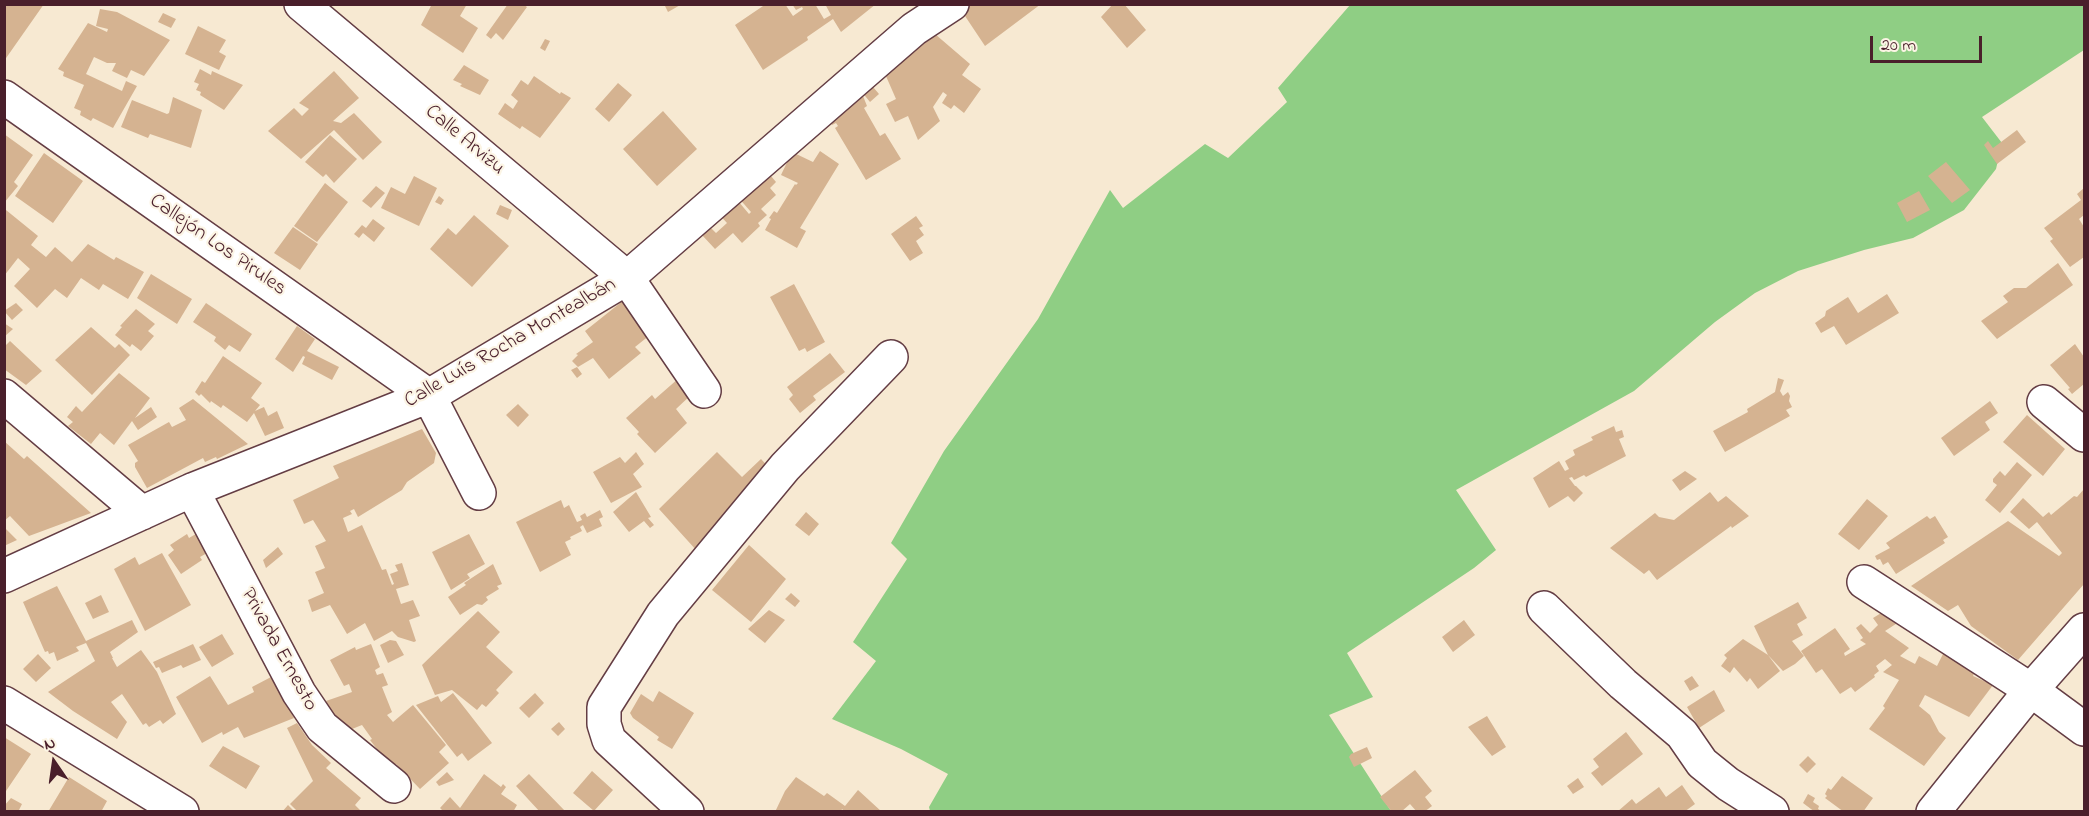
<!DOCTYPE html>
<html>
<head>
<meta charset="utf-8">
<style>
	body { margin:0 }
	#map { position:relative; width:2089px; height:816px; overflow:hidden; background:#f7e9d2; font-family:"Indie Flower",sans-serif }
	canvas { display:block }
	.frame { position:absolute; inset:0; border:6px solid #4a1f2b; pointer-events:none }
	.north { position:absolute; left:24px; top:732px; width:60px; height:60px; -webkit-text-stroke:4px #fcf5e5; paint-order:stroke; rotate:347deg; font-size:16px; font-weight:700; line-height:24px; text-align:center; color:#4a1f2b }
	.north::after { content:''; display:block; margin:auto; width:21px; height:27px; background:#4a1f2b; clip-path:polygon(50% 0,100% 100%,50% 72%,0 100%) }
	.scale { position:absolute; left:1870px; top:36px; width:112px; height:27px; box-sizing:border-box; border:3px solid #4a1f2b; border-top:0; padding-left:8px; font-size:18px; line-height:21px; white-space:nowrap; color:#4a1f2b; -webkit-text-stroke:4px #fcf5e5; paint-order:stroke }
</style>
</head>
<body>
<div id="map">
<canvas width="2089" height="816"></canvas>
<div class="frame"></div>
<div class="north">N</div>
<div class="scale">20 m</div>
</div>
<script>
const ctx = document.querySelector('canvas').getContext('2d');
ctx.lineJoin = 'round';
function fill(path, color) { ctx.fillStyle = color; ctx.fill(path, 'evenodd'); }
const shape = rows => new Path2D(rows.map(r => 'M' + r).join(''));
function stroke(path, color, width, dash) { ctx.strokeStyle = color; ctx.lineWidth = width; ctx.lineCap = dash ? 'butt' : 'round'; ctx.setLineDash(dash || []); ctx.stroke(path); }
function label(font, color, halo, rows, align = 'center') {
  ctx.font = font + ' "Indie Flower",sans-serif'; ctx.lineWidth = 4.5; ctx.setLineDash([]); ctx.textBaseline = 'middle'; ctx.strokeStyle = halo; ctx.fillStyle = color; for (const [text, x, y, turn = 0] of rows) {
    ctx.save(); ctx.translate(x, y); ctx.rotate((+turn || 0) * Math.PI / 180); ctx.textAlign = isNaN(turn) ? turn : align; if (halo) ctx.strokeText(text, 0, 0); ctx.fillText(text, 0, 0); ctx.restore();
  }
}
const green = shape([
	[1350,5,2084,5,2084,50,1982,117,2002,143,1996,169,1964,210,1913,238,1864,250,1798,271,1755,293,1715,322,1634,391,1456,490,1496,550,1474,568,1347,653,1373,697,1329,715,1391,811,930,811,929,807,948,774,901,749,832,719,876,661,853,642,907,559,891,543,944,451,1038,319,1110,190,1123,208,1205,144,1228,158,1287,102,1278,88]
]);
const building = shape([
	[4,4,44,4,4,61],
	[432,4,467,4,460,16,478,28,463,53,421,25],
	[508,4,523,4,527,7,503,40,496,33,491,39,486,35],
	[664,4,682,4,668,12],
	[766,4,785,4,793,16,803,9,802,7,796,10,792,4,815,4,824,19,831,15,825,4,876,4,841,32,833,19,807,37,808,40,763,70,735,25],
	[957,4,1041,4,985,46],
	[1113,4,1124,4,1146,30,1127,48,1101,17],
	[100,9,117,12,170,40,144,76,131,70,127,78,112,71,116,63,107,63,94,57,86,74,122,91,126,81,137,86,113,128,93,118,91,121,80,115,81,111,74,108,84,85,63,76,64,72,58,69,88,23,107,32,108,29,96,26],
	[163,13,176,19,171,28,158,22],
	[198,26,226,40,219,52,226,56,219,70,185,54],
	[928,28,970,64,962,75,981,89,964,113,954,105,951,109,942,103,947,95,943,92,933,107,940,121,918,140,908,116,895,122,886,104,896,99,882,67],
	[545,39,550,41,545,51,540,48],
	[464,65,489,80,480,95,460,86,462,84,453,80],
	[200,69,211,75,212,71,243,85,224,110,200,95,201,92,196,90,199,84,194,82],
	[334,71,359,98,333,121,341,123,354,113,382,142,363,160,334,130,301,159,268,131,294,108,302,116,309,109,299,103],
	[534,76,560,94,561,92,571,98,540,138,522,126,520,129,498,114,505,103,513,109,518,101,511,95,521,80,528,85],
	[867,80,879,94,870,102,861,91,867,106,864,108,880,136,885,133,901,159,866,180,835,128,838,126,836,123,832,125,827,117],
	[618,83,632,95,609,122,595,109],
	[173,97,202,110,191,148,150,134,148,138,121,127,132,100,167,114,169,113],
	[663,111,697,149,657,186,623,149],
	[2017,130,2026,142,1997,164,1984,145,1988,141,1993,148],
	[4,134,33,155,14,182,18,186,4,203],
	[330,135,357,159,334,183,326,174,323,177,305,162],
	[820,151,839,164,800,228,806,231,797,248,765,230,771,219,769,218,774,211,777,213,795,184,796,185,798,183,781,175,792,152,813,162],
	[44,153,83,181,53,223,15,196],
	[1946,162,1970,190,1952,203,1928,176],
	[766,170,776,182,770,188,776,195,761,209,767,215,758,223,760,226,742,243,733,233,715,249,702,235,711,228,716,233,727,223,715,210,733,195,749,214,751,212,737,196],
	[414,176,437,188,419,226,381,208,391,187,405,194],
	[325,183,348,202,317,242,294,226],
	[376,186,385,193,371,208,362,201],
	[2084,188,2084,215,2079,219,2084,227,2084,257,2070,267,2050,241,2053,239,2044,228,2081,200,2077,194],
	[1919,191,1930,210,1907,222,1897,203],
	[439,196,444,200,441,205,435,202],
	[500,205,512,210,508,220,496,214],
	[6,210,38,236,31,245,46,257,55,247,72,262,88,244,114,260,116,257,144,272,128,299,103,284,99,290,81,278,67,298,55,289,37,308,14,286,30,269,18,258,4,276,4,212],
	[474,215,509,246,472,287,430,249,448,228,456,235],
	[916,216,923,226,919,228,924,235,916,241,923,253,910,261,891,234],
	[373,219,385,228,374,242,363,233,359,238,354,234,362,225,366,228],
	[293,227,318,244,300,270,274,253],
	[2058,263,2073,285,1997,339,1981,321,2008,302,2003,296,2014,288,2026,288],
	[151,274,192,299,177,324,137,298],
	[794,284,825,342,807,352,805,348,799,351,770,297],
	[1887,294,1899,313,1846,345,1834,326,1821,333,1815,323,1825,316,1826,311,1848,297,1858,313],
	[629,296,655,331,635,347,641,353,609,379,593,358,578,367,572,361,578,355,576,354,593,342,585,331],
	[16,303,23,310,12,320,4,311],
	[206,303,252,334,240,352,229,345,225,350,214,341,216,337,193,322],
	[136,309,155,324,148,331,154,336,141,351,132,344,130,347,115,335,122,327,120,326],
	[4,323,13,329,4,337],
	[297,326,315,339,307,351,339,367,332,380,302,364,305,357,303,356,293,372,275,359],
	[91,327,115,348,119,344,130,355,92,395,55,360],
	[10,341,42,371,26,385,4,369,4,347],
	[2075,344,2084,357,2084,384,2072,394,2068,389,2070,388,2050,365],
	[830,353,845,372,813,396,816,400,800,413,789,399,793,395,787,387],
	[223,356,262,383,251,398,260,405,255,411,264,407,268,416,277,411,284,428,265,436,254,413,247,422,223,405,221,408,211,401,210,403,201,394,199,396,195,392,202,381,205,383],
	[577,367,582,374,577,378,571,370],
	[119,373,150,398,135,418,151,407,157,417,138,430,132,421,114,445,100,433,91,444,68,426,73,422,67,417,76,406,82,412],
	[679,378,692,394,676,409,687,423,655,453,637,434,639,432,626,418,652,395,655,399],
	[1778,378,1784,380,1780,391,1783,396,1788,392,1790,396,1789,401,1792,407,1786,410,1790,416,1725,452,1713,431,1748,412,1747,409,1775,392],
	[193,399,248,444,217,459,216,457,205,462,203,458,147,488,135,467,135,463,138,461,128,445,169,422,172,427,186,420,179,408],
	[1990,401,1998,413,1985,422,1990,430,1954,456,1941,438],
	[518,404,529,415,518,427,506,415],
	[2027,415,2065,449,2043,476,2003,442],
	[1614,426,1616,432,1622,430,1624,437,1619,439,1626,456,1586,477,1584,475,1574,480,1572,477,1569,478,1575,486,1576,486,1583,493,1574,502,1568,496,1549,508,1533,478,1559,461,1565,471,1569,469,1565,461,1575,455,1573,450,1593,440,1591,437],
	[422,429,436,453,434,463,407,482,402,490,358,517,354,509,350,511,352,514,343,518,348,532,362,525,382,570,386,569,392,585,394,584,390,574,398,571,395,565,402,563,409,585,396,589,401,604,413,600,420,616,409,620,416,641,414,642,398,637,392,631,374,641,365,623,347,634,330,605,312,612,308,600,324,593,315,572,325,568,315,546,326,541,313,520,304,524,293,500,339,478,333,466],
	[4,441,24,459,27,456,91,513,29,536,10,516,4,521],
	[636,452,644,464,633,474,642,487,611,503,593,472,620,457,625,463],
	[717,452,742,477,761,459,774,473,697,551,659,509],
	[2017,462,2032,475,2000,513,1985,500,1997,485,1993,482,1993,479,2000,471,2005,476],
	[1685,471,1697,479,1680,491,1672,480],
	[2084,489,2084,584,2018,660,1971,626,1958,605,1948,611,1911,586,2008,521,2059,556,2062,553,2037,522,2029,529,2010,512,2023,498,2043,517,2049,512,2051,515,2074,496,2077,497],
	[636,492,651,517,648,518,654,525,650,528,644,521,629,532,613,512],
	[1710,492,1718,502,1726,496,1749,516,1732,528,1731,526,1657,580,1649,570,1644,574,1610,548,1655,513,1659,517,1674,520],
	[1867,499,1888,516,1859,550,1838,534],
	[561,500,564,508,569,505,577,522,582,520,580,516,585,513,587,517,600,510,603,517,599,519,602,526,587,533,583,525,580,527,582,531,570,537,571,539,565,542,571,555,540,572,516,522],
	[806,512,819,524,809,536,795,525],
	[1927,516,1930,519,1935,516,1948,537,1943,540,1945,543,1896,574,1888,562,1883,565,1880,559,1877,560,1875,556,1890,548,1886,543],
	[4,527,17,540,4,546],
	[201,531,207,553,200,557,202,560,181,574,168,555,174,550,170,545,187,534,189,538],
	[469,534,485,564,467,574,470,578,451,590,432,552],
	[749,545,786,579,751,622,712,590],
	[278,547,283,554,266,568,263,560],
	[162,553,191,605,145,631,114,569,135,557,139,565],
	[493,564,502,584,497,586,499,589,486,597,488,600,482,605,477,604,460,615,448,597,466,585,464,583],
	[57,586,86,641,132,620,138,632,110,652,113,658,112,658,117,667,141,650,157,672,176,714,163,724,160,720,149,727,146,723,143,725,122,694,111,702,127,722,117,739,73,711,48,692,95,661,86,643,76,647,79,651,57,661,54,652,49,654,48,651,45,652,23,602],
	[791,593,800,601,795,607,785,599],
	[101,595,109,612,93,619,85,603],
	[1798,602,1807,618,1797,624,1803,635,1792,641,1804,656,1795,664,1783,671,1768,655,1780,671,1758,689,1750,678,1747,682,1734,667,1730,673,1721,666,1727,658,1724,655,1743,639,1768,655,1754,626],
	[1891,607,1902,620,1885,631,1909,648,1900,656,1915,664,1919,656,1937,666,1944,652,1977,667,1973,676,1993,685,1969,717,1925,695,1919,706,1930,715,1939,732,1946,738,1924,766,1869,729,1885,708,1883,706,1899,680,1883,672,1892,665,1885,659,1876,666,1879,671,1874,675,1875,677,1855,692,1851,687,1840,694,1822,669,1816,673,1801,651,1835,628,1850,649,1844,653,1845,656,1866,644,1860,640,1863,638,1856,628,1861,624,1870,633,1878,625,1873,618],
	[769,610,785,620,765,643,748,629],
	[478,611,500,632,486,647,513,672,496,690,499,693,486,707,482,704,477,710,452,690,435,695,422,665],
	[1464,620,1475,635,1453,652,1442,637],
	[222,634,234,654,212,667,199,647],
	[390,640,396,641,404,655,388,663,380,645],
	[193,644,201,660,183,668,181,665,162,673,159,667,156,668,153,662],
	[371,644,380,667,375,670,377,675,383,673,388,685,382,687,392,712,387,715,393,722,413,705,446,745,439,752,449,763,420,789,396,764,391,767,370,740,372,739,362,725,342,733,339,731,326,701,352,692,349,684,344,686,330,660,355,647,356,650],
	[38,654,51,668,36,682,23,669],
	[210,676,228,705,254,692,252,687,273,676,294,718,244,738,238,727,223,735,222,732,202,743,176,697],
	[1692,676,1699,686,1690,691,1684,681],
	[1714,690,1725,711,1699,728,1687,707],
	[659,691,694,713,672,749,657,740,659,737,633,718,630,713,641,694,653,702],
	[453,693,492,743,468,761,462,753,457,757,416,705,438,696,441,702],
	[535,693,544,703,529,718,519,708],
	[1487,716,1506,747,1492,756,1468,727],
	[559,722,565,729,558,736,551,729],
	[297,723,312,745,331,763,326,768,361,798,355,805,362,812,298,812,290,804,313,781,287,728],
	[1626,732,1643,754,1602,786,1591,773,1599,767,1593,759],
	[4,737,31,754,4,794],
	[223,746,260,766,246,789,209,766],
	[1367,747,1372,758,1354,767,1349,757,1351,754],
	[1808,756,1816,764,1807,773,1799,765],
	[1415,770,1432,791,1425,797,1432,806,1424,812,1417,812,1410,804,1401,812,1392,812,1380,797],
	[592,771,613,790,594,811,573,793],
	[447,772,454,780,439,786,436,782],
	[484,774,501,787,503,784,506,787,501,794,517,805,513,812,444,812,440,808,450,797,460,808],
	[529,774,566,812,540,812,516,786],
	[1842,776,1873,798,1863,812,1844,812,1825,798,1827,796,1825,794,1828,788,1831,790],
	[69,777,107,801,101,812,48,812],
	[796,777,824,796,827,793,845,806,858,790,882,812,845,812,842,809,841,812,775,812,785,791],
	[1578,778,1584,787,1573,794,1567,786],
	[1682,785,1695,804,1684,812,1617,812,1632,799,1636,804,1659,787,1666,797],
	[1808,794,1815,798,1813,802,1819,806,1818,809,1823,812,1815,812,1803,803],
	[11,798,22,804,18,812,4,812,4,806],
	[288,805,295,812,282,812]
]);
const minor = shape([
	[301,4,627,278,704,391],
	[4,97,429,396,479,493],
	[4,396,142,513],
	[2044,402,2084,435],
	[192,490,299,693,322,727,394,786],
	[4,576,192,490,429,396,627,278,914,29,952,4],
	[1864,582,2031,690,2084,729],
	[1544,608,1623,684,1682,734,1702,763,1728,784,1772,812],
	[687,812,609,740,604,724,604,707,663,614,785,467,891,357],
	[1933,812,2031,690,2084,630]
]);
const tertiary = shape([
	[4,703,182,812]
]);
const streetNames = [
	["Calle Arvizu",464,141,40],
	["Callejón Los Pirules",217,246,35],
	["Calle Luís Rocha Montealbán",511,344,-30],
	["Privada Ernesto",278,650,61]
];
fill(green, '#8fce84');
fill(building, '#d5b391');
stroke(minor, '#643d44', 36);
stroke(tertiary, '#643d44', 36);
stroke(minor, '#fff', 33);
stroke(tertiary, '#fff', 33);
label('21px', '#4a1f2b', '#fcf5e5', streetNames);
</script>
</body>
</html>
